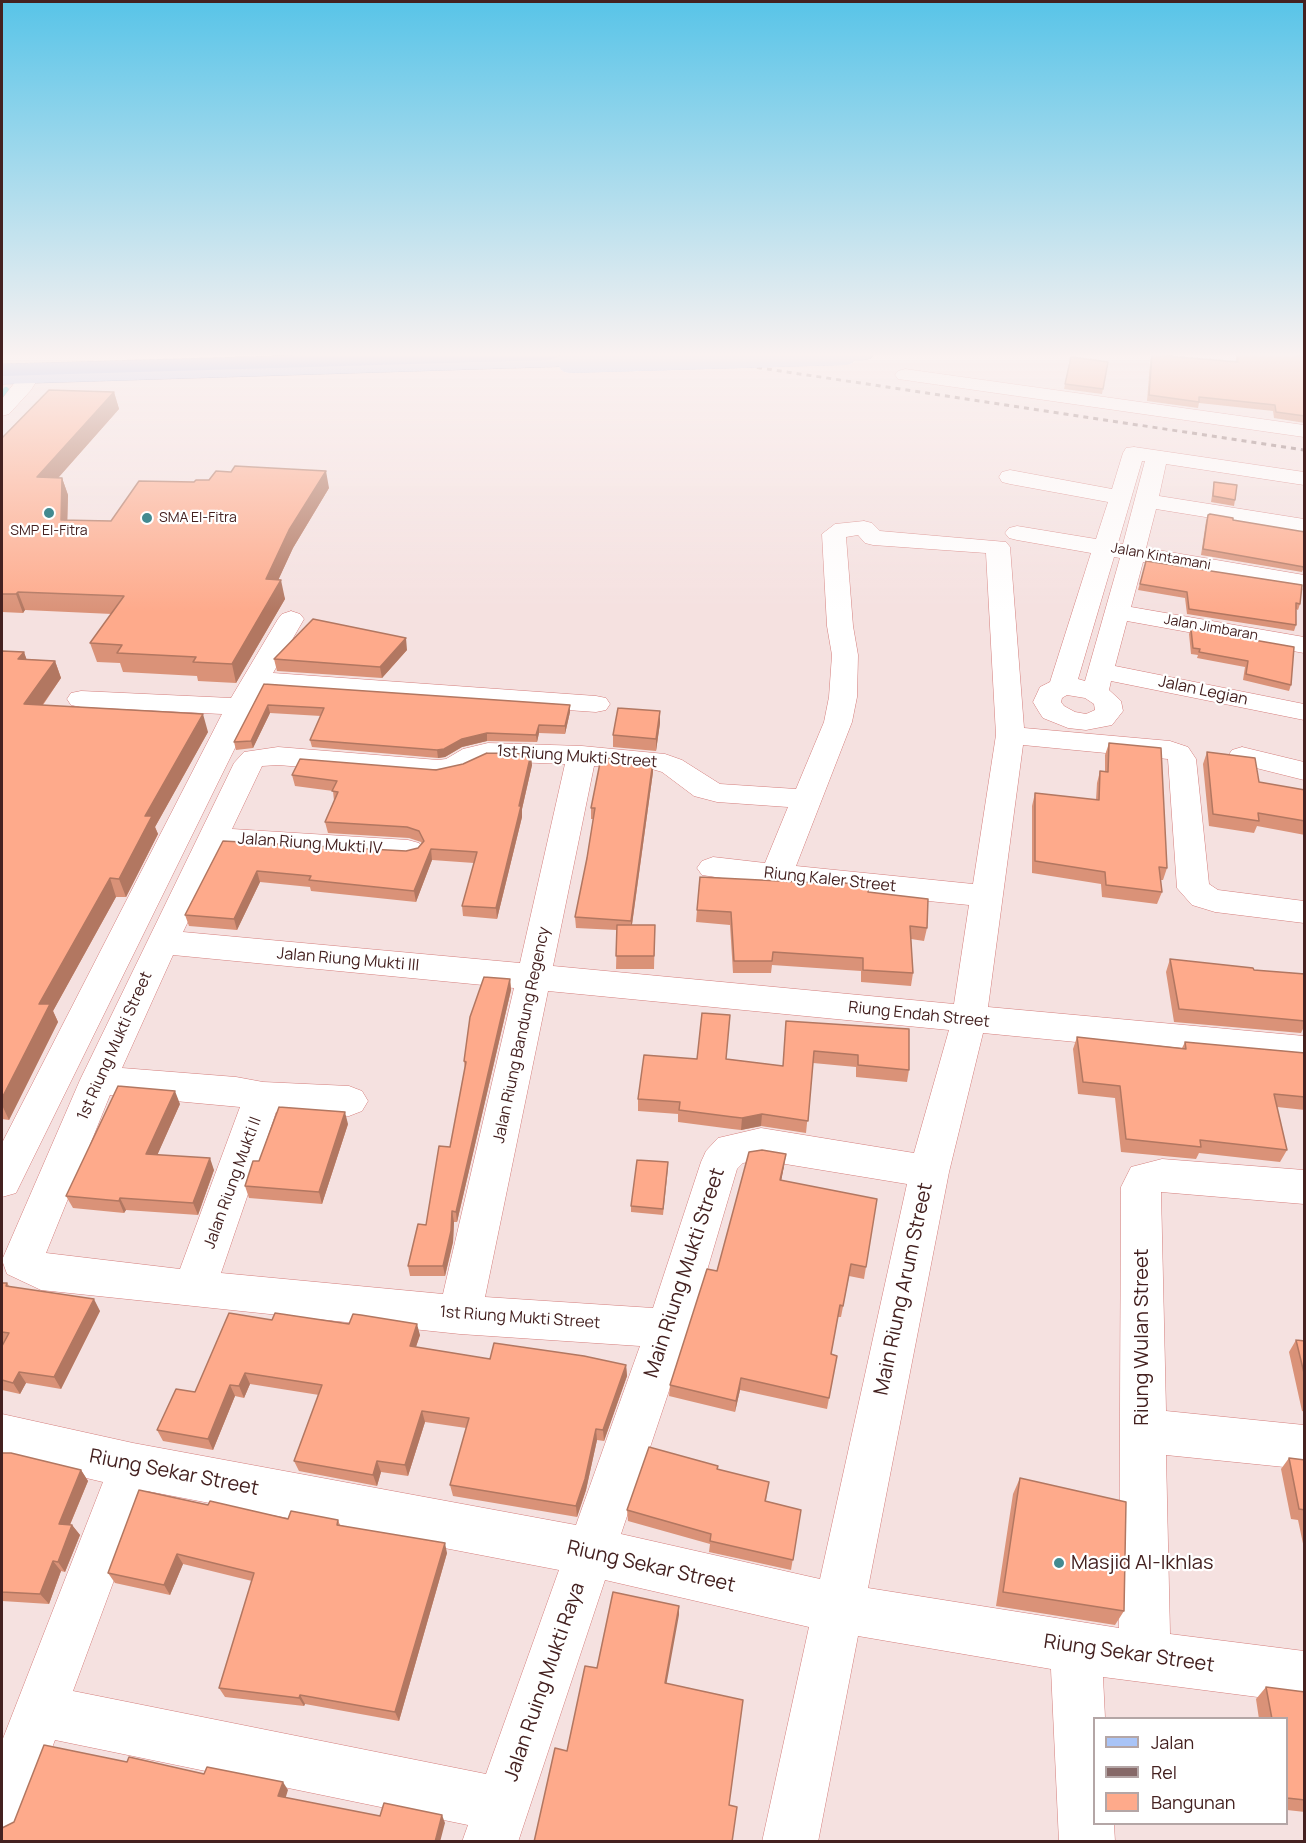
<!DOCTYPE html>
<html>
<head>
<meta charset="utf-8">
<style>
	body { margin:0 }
	#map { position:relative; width:1306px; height:1843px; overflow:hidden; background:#f5e1e0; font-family:Manrope,sans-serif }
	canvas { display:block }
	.frame { position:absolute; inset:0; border:3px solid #442120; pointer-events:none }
	.legend { position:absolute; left:1093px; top:1717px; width:195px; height:108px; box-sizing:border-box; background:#fff; border:2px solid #b4a6a6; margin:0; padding:8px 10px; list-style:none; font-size:18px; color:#442120 }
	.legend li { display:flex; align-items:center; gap:12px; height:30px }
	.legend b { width:30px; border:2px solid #b4a6a6 }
</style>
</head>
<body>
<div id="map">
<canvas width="1306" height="1843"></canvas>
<div class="frame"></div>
<ul class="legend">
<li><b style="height:8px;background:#a9c4f7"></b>Jalan</li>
<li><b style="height:8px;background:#866968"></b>Rel</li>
<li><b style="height:16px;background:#feaa8b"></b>Bangunan</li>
</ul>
</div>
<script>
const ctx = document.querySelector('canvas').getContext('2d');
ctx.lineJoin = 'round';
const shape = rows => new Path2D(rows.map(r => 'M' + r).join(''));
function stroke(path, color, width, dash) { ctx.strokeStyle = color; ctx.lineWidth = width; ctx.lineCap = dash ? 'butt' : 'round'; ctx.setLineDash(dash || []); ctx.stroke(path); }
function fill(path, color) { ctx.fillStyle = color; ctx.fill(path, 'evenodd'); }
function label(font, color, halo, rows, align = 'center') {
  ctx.font = font + ' Manrope,sans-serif'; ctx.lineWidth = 4.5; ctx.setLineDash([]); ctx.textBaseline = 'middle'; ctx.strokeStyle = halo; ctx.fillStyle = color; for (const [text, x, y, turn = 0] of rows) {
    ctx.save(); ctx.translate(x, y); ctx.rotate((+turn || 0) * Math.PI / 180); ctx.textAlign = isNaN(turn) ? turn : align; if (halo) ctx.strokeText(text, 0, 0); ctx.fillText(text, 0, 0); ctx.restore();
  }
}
const stream = shape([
	[2,395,6,390]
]);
const minor = shape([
	[905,369,1304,425,1304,437,898,379,895,375,898,371,905,369],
	[29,371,36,373,39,377,31,390,9,414,2,416,2,399,22,373,29,371],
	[1134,447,1304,472,1304,485,1166,464,1159,496,1304,519,1304,533,1156,509,1146,548,1304,575,1304,589,1143,562,1131,607,1304,637,1304,653,1127,621,1115,666,1304,704,1304,720,1111,681,1109,690,1121,701,1123,711,1112,725,1086,730,1068,728,1043,718,1039,712,1033,702,1040,687,1050,682,1091,553,1017,540,1009,538,1005,533,1009,528,1017,526,1096,539,1108,502,1010,484,1002,482,999,477,1002,472,1010,470,1112,489,1123,453,1126,448,1134,447],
	[1142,461,1145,461,1123,544,1118,543,1142,461],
	[1114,557,1120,558,1085,681,1078,679,1114,557],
	[1067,695,1085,698,1094,704,1095,710,1086,714,1075,712,1064,706,1061,702,1062,698,1067,695],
	[864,521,872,523,880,531,1006,542,1010,547,1024,728,1170,741,1188,747,1196,759,1209,884,1218,890,1304,901,1304,923,1215,912,1192,905,1177,888,1168,759,1023,745,988,1007,1304,1036,1304,1064,983,1033,949,1172,868,1588,1119,1628,1121,1187,1131,1167,1162,1159,1304,1170,1304,1204,1161,1192,1166,1411,1304,1425,1304,1469,1166,1455,1170,1634,1304,1651,1304,1703,1103,1677,1105,1718,1094,1718,1094,1824,1114,1824,1115,1842,1059,1842,1051,1669,858,1636,818,1842,762,1842,809,1627,605,1580,518,1842,462,1842,468,1825,55,1740,21,1829,2,1837,2,1741,103,1482,2,1458,2,1414,133,1443,576,1525,640,1346,460,1334,41,1290,7,1274,2,1260,80,1080,234,763,244,752,278,747,438,760,446,759,463,749,488,743,582,746,665,754,682,760,720,784,796,789,824,722,829,697,832,655,827,626,822,534,835,524,864,521],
	[858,535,865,543,873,545,986,553,996,735,973,884,796,866,852,722,857,697,858,655,853,626,846,537,858,535],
	[488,761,565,764,520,963,183,932,223,849,408,860,419,857,424,850,419,843,408,840,232,829,262,766,278,765,438,778,464,772,488,761],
	[594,766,652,769,662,772,694,796,717,802,788,807,765,863,713,857,702,861,697,868,702,875,776,886,969,905,954,1004,553,966,594,766],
	[173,955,514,988,443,1294,221,1273,276,1112,349,1116,362,1111,368,1101,362,1091,349,1086,263,1082,236,1077,122,1068,173,955],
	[548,991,949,1030,914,1153,761,1128,718,1138,706,1151,701,1162,653,1308,485,1297,548,991],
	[110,1095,240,1107,180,1269,46,1253,110,1095],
	[761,1160,907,1184,820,1579,621,1534,690,1328,737,1169,743,1163,761,1160],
	[147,1491,559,1570,486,1774,73,1691,147,1491],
	[291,611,300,614,304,619,273,673,596,696,606,698,610,704,606,710,596,712,264,689,16,1193,2,1197,2,1143,222,714,81,707,71,705,67,699,71,693,81,691,231,698,278,619,282,614,291,611],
	[1242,747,1304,762,1304,780,1232,762,1228,756,1232,750,1242,747]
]);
const major = shape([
	[837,354,873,354,871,358,864,360,846,360,839,358,837,354],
	[569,356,576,358,579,362,576,366,2,384,2,372,569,356]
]);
const highway = shape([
	[359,354,558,354,556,358,549,360,2,376,2,364,359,354]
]);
const rail = shape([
	[668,354,1304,450]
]);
const majorBridge = shape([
	[569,362,846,354]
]);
const wall = shape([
	[1236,354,1294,354,1295,356,1305,357,1305,423,1274,418,1273,411,1199,403,1198,408,1147,401,1150,361,1152,355,1236,362],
	[1071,357,1108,362,1102,394,1064,389],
	[114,392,119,409,58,478,62,478,68,495,67,520,111,521,329,488,293,548,278,580,285,599,236,683,198,681,197,676,123,672,120,663,97,662,90,643,112,614,25,610,23,613,2,612,2,438],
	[1214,482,1235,500,1234,506,1211,502],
	[1208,515,1233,520,1304,567,1302,572,1201,555,1206,521],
	[1146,561,1300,604,1298,610,1296,609,1296,625,1294,631,1187,614,1185,598,1138,590],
	[1191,629,1291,685,1289,691,1243,680,1245,667,1197,658,1198,655,1191,654,1189,634],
	[407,650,382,678,277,671,274,659],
	[2,651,24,652,26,659,55,661,61,678,43,705,208,732,155,827,158,834,126,897,116,897,53,1011,58,1022,9,1120,2,1119],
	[264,684,570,705,570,712,565,734,539,733,537,742,487,741,462,747,445,757,438,758,312,747,310,740,321,716,270,713,253,748,236,750,234,742],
	[660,723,656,751,613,747,613,735],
	[1109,743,1167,868,1163,880,1160,880,1162,892,1157,904,1102,897,1101,884,1032,873,1032,806,1035,793,1096,800,1097,783,1100,771,1105,771,1105,755],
	[1207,752,1259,782,1305,790,1305,835,1257,826,1254,833,1209,826,1203,764],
	[532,765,522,809,522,817,497,919,463,916,462,906,474,863,432,860,416,902,311,891,310,887,260,882,237,930,189,926,185,915,223,841,406,851,418,848,422,844,421,842,409,838,328,833,325,822,334,801,333,791,295,786,292,775],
	[653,772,632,925,655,925,654,969,616,969,617,930,576,928,575,917,587,858,593,819,591,819,591,808],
	[868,892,927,928,924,941,911,939,913,973,911,986,861,982,861,971,772,965,771,973,733,973,730,925,696,922,697,910],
	[1170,959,1254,970,1305,974,1305,1030,1303,1029,1301,1033,1174,1022,1166,972],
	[510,979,511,990,457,1222,454,1222,453,1242,445,1276,410,1276,408,1266,426,1225,450,1147,465,1069,464,1061],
	[786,1021,909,1070,907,1082,856,1077,856,1067,813,1063,806,1133,761,1126,741,1130,732,1129,678,1122,678,1114,638,1111,638,1099,697,1059,727,1059,783,1066],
	[1077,1037,1182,1048,1185,1042,1305,1053,1305,1110,1277,1107,1287,1150,1280,1162,1199,1153,1196,1159,1121,1152,1115,1098,1078,1094,1073,1049],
	[180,1104,157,1155,214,1170,198,1215,126,1210,124,1213,73,1208,66,1196],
	[348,1124,322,1204,249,1198,245,1186,259,1161],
	[784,1166,781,1181,866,1267,864,1279,849,1276,841,1317,838,1317,831,1354,837,1356,827,1409,740,1390,735,1412,669,1396,670,1385,717,1271],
	[668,1168,663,1215,631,1212,631,1206],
	[2,1283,7,1283,9,1286,100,1311,61,1389,26,1383,20,1394,2,1390,2,1346,3,1344,2,1344],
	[272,1320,420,1335,416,1347,490,1359,626,1365,627,1376,604,1441,597,1440,586,1490,577,1517,453,1496,450,1485,466,1428,425,1422,408,1476,381,1472,377,1486,299,1471,294,1461,319,1395,250,1384,244,1398,235,1396,213,1450,163,1441,157,1430,195,1392],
	[1296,1340,1305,1341,1305,1412,1302,1411,1289,1352],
	[2,1453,81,1470,88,1481,70,1525,72,1525,80,1535,65,1572,61,1571,49,1604,2,1601],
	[1289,1458,1305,1460,1305,1553,1298,1520,1291,1519,1281,1469],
	[718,1466,718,1469,767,1492,766,1501,801,1510,791,1570,709,1552,710,1544,628,1521,627,1510],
	[1020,1478,1124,1611,1115,1625,996,1606,1013,1494],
	[208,1505,288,1519,338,1520,340,1525,447,1553,399,1721,305,1704,304,1706,225,1697,219,1688,252,1581,183,1564,170,1595,115,1583,108,1573],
	[1266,1687,1305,1692,1305,1812,1287,1810,1287,1719,1259,1719,1256,1699]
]);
const shadedWall = shape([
	[114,392,119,409,43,495,37,477],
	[326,471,329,488,293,548,270,598,266,579,289,530],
	[62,478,68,495,67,537,61,520],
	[281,580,285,599,236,683,232,664],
	[18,592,25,610,23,613,16,594],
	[406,638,407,650,382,678,380,667],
	[24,652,30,669,18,659],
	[55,661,61,678,31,721,24,704],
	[268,705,270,713,253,748,251,741],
	[570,705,570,712,565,734,565,726],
	[660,711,660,723,656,751,656,739],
	[203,714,208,732,155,827,158,834,126,897,119,879,145,816],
	[539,725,539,733,537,742,536,735],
	[487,733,487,741,462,747,445,757,438,758,437,750,462,739],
	[531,754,532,765,522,809,522,817,497,919,496,908],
	[653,761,653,772,631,931,631,921],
	[431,849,432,860,416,902,414,891],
	[257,871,260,882,237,930,234,919],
	[110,878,116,897,53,1011,58,1022,9,1120,2,1105,2,1098,39,1004],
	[510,979,511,990,457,1222,456,1212],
	[175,1091,180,1104,152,1167,146,1154],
	[345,1112,348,1124,322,1204,319,1192],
	[762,1114,761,1126,741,1130,742,1118],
	[786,1154,784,1166,779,1192,780,1180],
	[210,1158,214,1170,198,1215,193,1203],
	[120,1198,126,1210,124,1213,119,1201],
	[452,1211,454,1222,453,1242,445,1276,443,1266],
	[94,1299,100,1311,61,1389,54,1377],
	[417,1324,420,1335,412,1358,410,1346],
	[626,1365,627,1376,604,1441,603,1430],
	[19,1372,26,1383,20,1394,13,1383],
	[245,1373,250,1384,244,1398,239,1386],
	[741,1378,740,1390,735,1412,736,1401],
	[230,1385,235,1396,213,1450,208,1439],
	[422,1411,425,1422,408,1476,405,1465],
	[596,1429,597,1440,586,1490,577,1517,576,1506],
	[377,1461,381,1472,377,1486,373,1475],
	[81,1470,88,1481,66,1534,59,1524],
	[72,1525,80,1535,65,1572,58,1562],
	[445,1543,447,1553,399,1721,395,1712],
	[177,1554,183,1564,170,1595,164,1585],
	[53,1561,61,1571,49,1604,40,1594],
	[679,1606,679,1615,665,1692,665,1683],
	[300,1695,305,1704,304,1706,299,1698],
	[283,1782,288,1790,284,1803,278,1796],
	[442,1815,445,1823,440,1842,435,1842]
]);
const building = shape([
	[1237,354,1294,354,1295,356,1305,357,1305,416,1276,412,1275,405,1199,397,1199,402,1149,395,1152,355,1238,362,1237,354],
	[1071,357,1108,362,1103,389,1065,384,1071,357],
	[49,390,114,392,37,477,62,478,61,520,111,521,139,481,194,482,196,480,209,480,216,471,231,472,235,466,326,471,289,530,266,579,281,580,232,664,193,662,196,657,117,653,122,645,90,643,124,596,18,592,16,594,2,594,2,438,49,390],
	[1214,482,1237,485,1235,500,1213,496,1214,482],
	[1210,514,1233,518,1233,520,1305,532,1304,567,1203,549,1208,515,1210,514],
	[1146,561,1302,585,1300,604,1296,603,1296,625,1189,609,1187,592,1140,584,1146,561],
	[313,619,406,638,380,667,274,659,313,619],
	[1191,629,1294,647,1291,685,1246,674,1248,661,1199,652,1200,649,1193,648,1191,629],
	[2,651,24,652,18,659,55,661,24,704,203,714,145,816,152,816,119,879,110,878,39,1004,50,1004,2,1098,2,651],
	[264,684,570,705,565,726,539,725,536,735,487,733,462,739,444,749,437,750,310,740,324,708,268,705,251,741,234,742,264,684],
	[618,708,660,711,656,739,613,735,618,708],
	[1109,743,1161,748,1167,868,1159,867,1162,892,1106,885,1105,872,1035,861,1035,793,1099,800,1100,771,1108,772,1109,743],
	[1207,752,1255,758,1259,782,1305,790,1305,821,1258,813,1259,821,1213,814,1207,752],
	[487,753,531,754,519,806,521,806,496,908,462,906,477,852,431,849,414,891,309,880,311,876,257,871,234,919,185,915,223,841,406,851,418,848,424,841,419,831,407,827,325,822,338,792,332,791,337,781,292,775,300,759,436,770,463,764,487,753],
	[601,758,653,761,631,921,575,917,587,858,595,808,591,808,601,758],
	[700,877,820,883,820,880,869,886,868,892,928,899,927,928,910,926,913,973,863,970,863,958,773,952,772,961,734,961,731,912,697,910,700,877],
	[617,925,655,925,654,956,616,956,617,925],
	[1170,959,1253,968,1254,970,1305,974,1305,1021,1179,1009,1170,959],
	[484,977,510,979,456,1212,452,1211,451,1231,443,1266,408,1266,418,1224,426,1225,439,1146,450,1147,466,1062,464,1061,470,1017,484,977],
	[702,1013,730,1015,726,1059,783,1066,786,1021,909,1029,909,1070,858,1065,858,1055,814,1051,808,1121,762,1114,742,1118,733,1117,679,1110,680,1102,638,1099,644,1055,697,1059,702,1013],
	[1077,1037,1186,1049,1185,1042,1305,1053,1305,1097,1274,1094,1287,1150,1200,1140,1201,1147,1126,1139,1120,1086,1083,1082,1077,1037],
	[118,1086,175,1091,146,1154,210,1158,193,1203,120,1198,119,1201,66,1196,118,1086],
	[279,1107,345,1112,319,1192,245,1186,253,1161,259,1161,279,1107],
	[762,1150,786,1154,780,1180,877,1199,866,1267,851,1264,843,1306,840,1305,831,1354,837,1356,829,1398,741,1378,736,1401,670,1385,707,1269,717,1271,749,1152,762,1150],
	[637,1160,668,1162,663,1209,631,1206,637,1160],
	[2,1283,7,1283,6,1286,94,1299,54,1377,19,1372,13,1383,2,1380,2,1346,9,1333,2,1332,2,1283],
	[229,1313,272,1320,275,1313,349,1324,353,1314,361,1315,417,1324,410,1346,490,1359,494,1343,584,1356,626,1365,603,1430,596,1429,585,1479,576,1506,450,1485,469,1418,422,1411,405,1465,377,1461,373,1475,294,1461,322,1385,245,1373,239,1386,230,1385,208,1439,157,1430,176,1389,195,1392,229,1313],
	[1296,1340,1305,1341,1305,1377,1296,1340],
	[649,1447,718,1466,717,1469,769,1482,765,1501,801,1510,793,1560,710,1541,711,1534,627,1510,649,1447],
	[2,1453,11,1453,81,1470,59,1524,72,1525,58,1562,53,1561,40,1594,2,1592,2,1453],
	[1289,1458,1305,1460,1305,1510,1299,1509,1289,1458],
	[1020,1478,1126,1502,1124,1611,1003,1592,1020,1478],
	[139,1490,208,1505,210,1501,288,1519,291,1511,338,1520,337,1525,445,1543,395,1712,300,1695,299,1698,219,1688,254,1573,177,1554,164,1585,108,1573,139,1490],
	[613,1592,679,1606,665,1683,743,1700,729,1805,737,1807,732,1842,534,1842,555,1748,567,1751,585,1666,597,1668,613,1592],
	[1266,1687,1305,1692,1305,1800,1287,1798,1287,1719,1272,1719,1266,1687],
	[44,1745,127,1762,129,1757,204,1774,207,1767,283,1782,278,1796,380,1816,384,1803,442,1815,435,1842,2,1842,2,1828,14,1822,44,1745]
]);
const markers = [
	[49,513,6,"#438a90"],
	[147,518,6,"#438a90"],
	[1059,1563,6,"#438a90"]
];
const farPoinames = [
	["SMA El-Fitra",159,518],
	["SMP El-Fitra",49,531,"center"]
];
const farStreetnames = [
	["Jalan Kintamani",1161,557,10],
	["Jalan Jimbaran",1211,628,10]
];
const streetNames = [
	["Jalan Legian",1203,691,12],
	["1st Riung Mukti Street",577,757,4],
	["Jalan Riung Mukti IV",310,844,4],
	["Riung Kaler Street",830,880,6],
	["Jalan Riung Mukti III",348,960,5],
	["Riung Endah Street",919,1015,6],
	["Jalan Riung Bandung Regency",522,1035,-78],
	["1st Riung Mukti Street",115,1046,-66],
	["Jalan Riung Mukti II",233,1183,-70],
	["1st Riung Mukti Street",520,1318,4]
];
const nearStreetnames = [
	["Main Riung Mukti Street",685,1273,-72],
	["Main Riung Arum Street",904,1289,-78],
	["Riung Wulan Street",1142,1337,-90],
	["Riung Sekar Street",174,1473,11],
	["Riung Sekar Street",651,1567,13],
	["Riung Sekar Street",1129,1654,8],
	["Jalan Ruing Mukti Raya",545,1682,-71]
];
const nearPoinames = [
	["Masjid Al-Ikhlas",1071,1563]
];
stroke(stream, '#21dce7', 6);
stroke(minor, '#d47e7c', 1);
stroke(major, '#6072a8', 1);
stroke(highway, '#6072a8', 1);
fill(minor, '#fff');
fill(major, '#a9c4f7');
fill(highway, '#6f9df2');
stroke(rail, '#866968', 3, [5, 5]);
stroke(majorBridge, '#6072a8', 22, []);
stroke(majorBridge, '#a9c4f7', 22);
fill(wall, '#da9278');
fill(shadedWall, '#b27761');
fill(building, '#feaa8b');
stroke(building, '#b27761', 1.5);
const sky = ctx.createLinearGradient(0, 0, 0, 612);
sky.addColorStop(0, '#58c4e8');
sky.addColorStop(0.58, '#faf2f1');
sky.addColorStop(1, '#faf2f100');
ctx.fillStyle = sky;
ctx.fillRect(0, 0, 1306, 612);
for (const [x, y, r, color] of markers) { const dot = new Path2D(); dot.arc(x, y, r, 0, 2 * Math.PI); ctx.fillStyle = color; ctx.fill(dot); stroke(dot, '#fff', 2); }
label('14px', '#442120', '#fff', farPoinames, 'left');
label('14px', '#442120', '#fff', farStreetnames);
label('16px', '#442120', '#fff', streetNames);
label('20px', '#442120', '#fff', nearStreetnames);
label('20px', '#442120', '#fff', nearPoinames, 'left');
</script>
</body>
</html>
